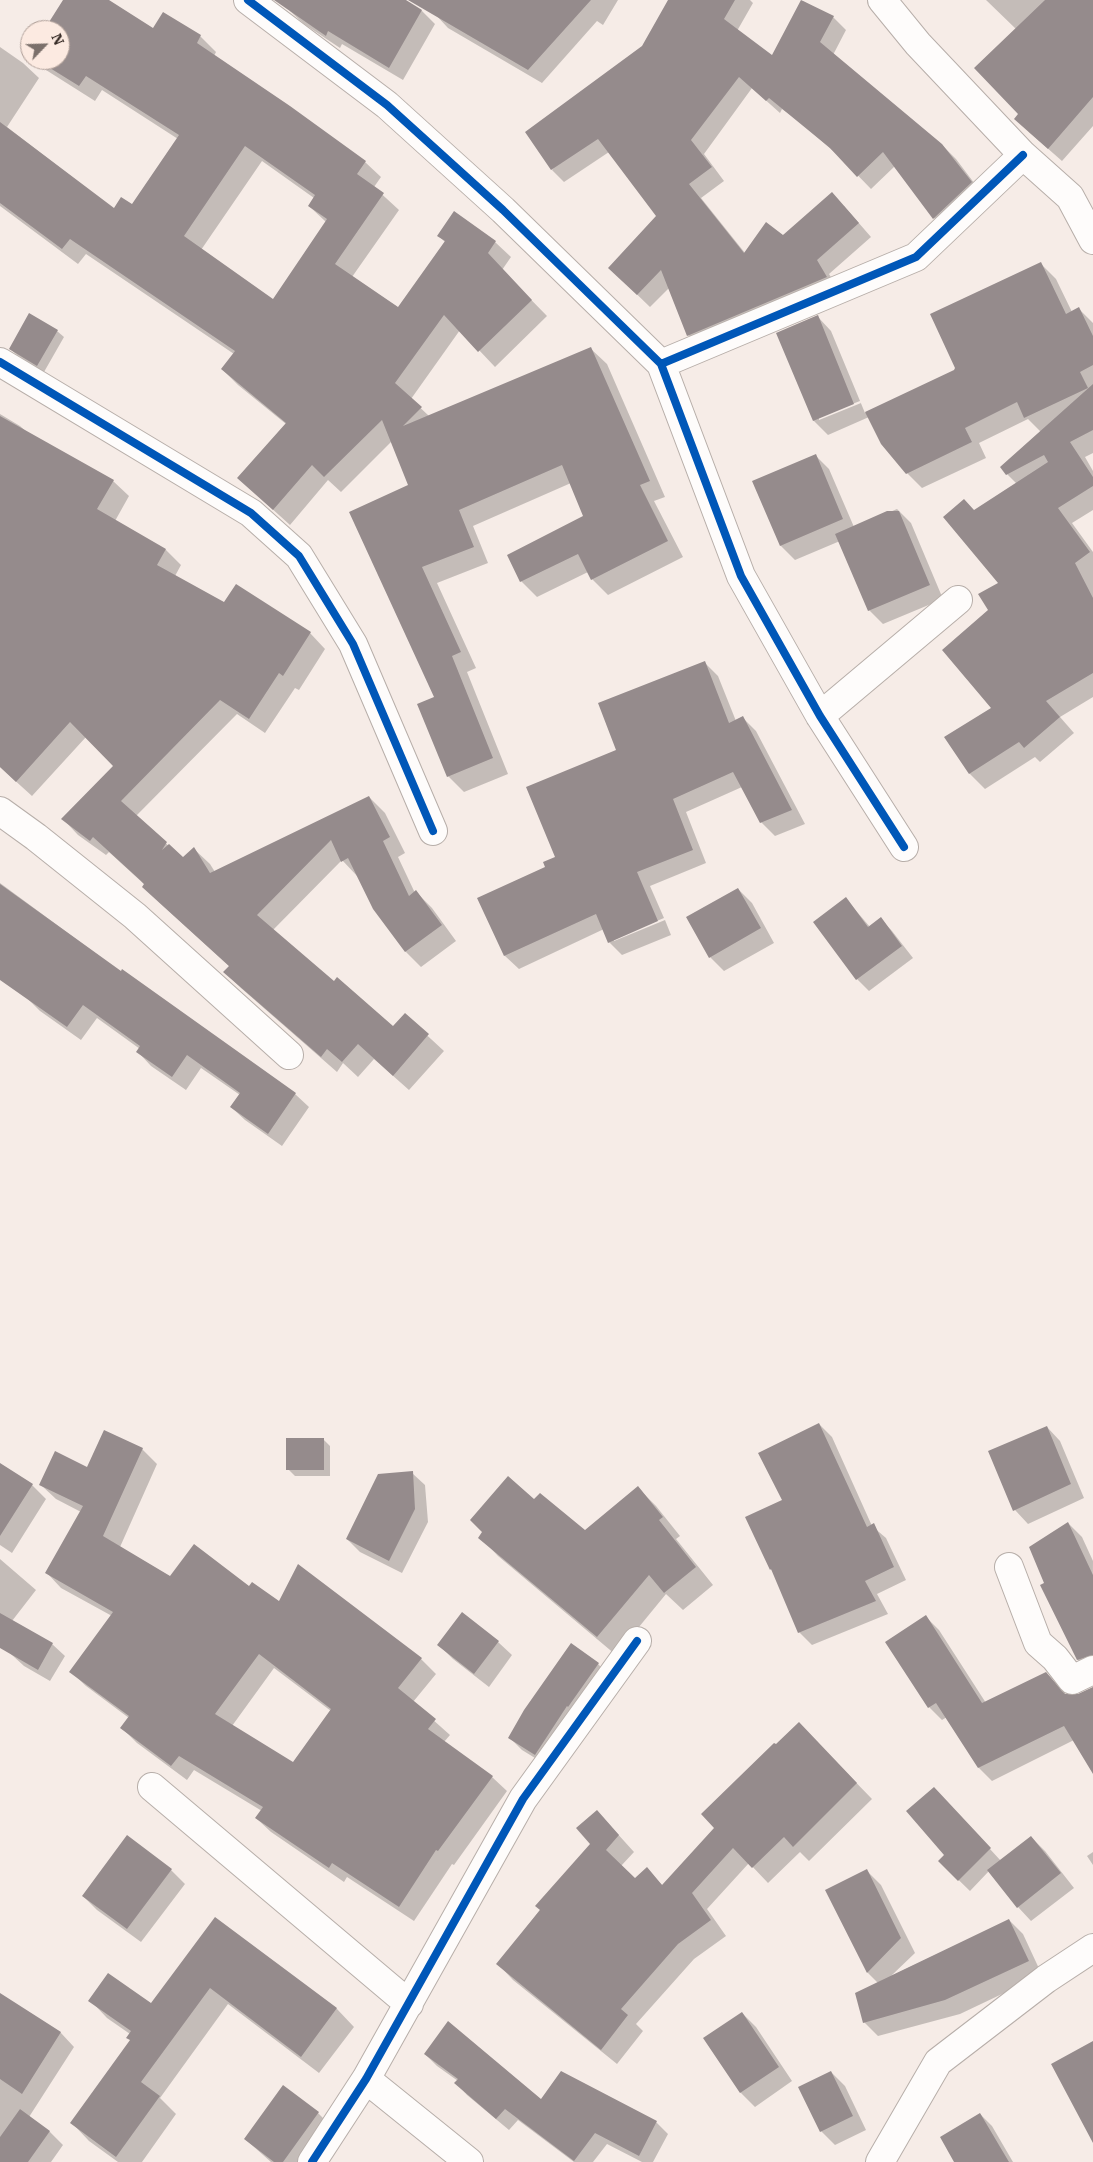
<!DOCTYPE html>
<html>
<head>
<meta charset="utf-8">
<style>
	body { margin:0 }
	#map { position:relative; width:1093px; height:2162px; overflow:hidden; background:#f6ece7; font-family:"IBM Plex Serif",serif }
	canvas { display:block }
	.north { position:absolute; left:20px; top:20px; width:50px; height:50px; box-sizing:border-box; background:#fceae1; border:1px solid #ae9e97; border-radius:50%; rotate:66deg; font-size:14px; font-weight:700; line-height:20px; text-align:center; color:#392d28 }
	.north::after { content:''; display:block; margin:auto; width:18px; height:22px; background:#7b706b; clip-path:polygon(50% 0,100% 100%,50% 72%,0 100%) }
</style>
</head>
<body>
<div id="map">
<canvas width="1093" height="2162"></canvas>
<div class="north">N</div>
</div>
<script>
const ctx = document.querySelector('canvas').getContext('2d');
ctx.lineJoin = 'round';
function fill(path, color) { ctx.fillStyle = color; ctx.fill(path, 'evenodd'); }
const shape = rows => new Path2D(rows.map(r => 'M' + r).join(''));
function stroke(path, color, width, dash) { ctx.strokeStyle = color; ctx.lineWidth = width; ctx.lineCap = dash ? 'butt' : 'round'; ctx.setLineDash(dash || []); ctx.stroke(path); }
const shadow = shape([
	[66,0,106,0,153,30,163,13,200,36,216,52,214,56,365,162,381,177,374,187,399,210,352,277,399,308,446,243,439,236,495,242,511,257,502,270,547,316,495,367,460,330,411,399,429,416,591,349,607,364,665,497,654,501,683,557,608,595,592,579,588,572,537,597,521,581,585,517,571,483,473,526,488,563,437,583,476,668,467,672,508,774,464,792,448,776,409,485,392,441,341,492,328,480,290,525,238,478,286,424,238,385,222,369,234,354,86,254,78,264,0,206,0,47,23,63,39,78,7,127,115,210,133,206,178,139,102,90,95,101,46,70,36,60,60,60,60,30,47,30],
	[262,161,314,198,309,206,326,222,274,301,201,250],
	[297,0,404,0,422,11,435,24,403,80,342,44,340,48,304,24,290,11],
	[443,0,618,0,603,25,597,21,542,83,448,28,435,14],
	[669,0,750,0,753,3,737,31,772,57,803,1,833,17,846,30,833,55,942,145,956,159,984,196,947,231,934,218,895,166,871,189,841,158,799,121,782,109,780,113,752,88,704,154,724,181,701,198,745,253,844,206,871,237,829,274,839,290,701,348,688,335,669,288,650,307,623,281,658,216,609,152,564,182,552,170,643,46],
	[986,0,1093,0,1093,126,1062,161,1029,132,1020,114,1016,29],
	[1040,263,1056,279,1072,312,1079,309,1093,323,1093,453,1085,457,1093,471,1093,510,1072,523,1093,552,1093,697,1060,717,1074,733,1040,762,1035,757,985,789,970,774,946,738,992,708,990,611,1000,583,974,511,1017,484,1007,474,1041,432,1028,419,979,443,986,458,922,488,907,473,869,417,828,435,814,421,778,333,818,317,831,331,865,413,955,371],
	[860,401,861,403,819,420,819,417],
	[57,331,64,337,44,372,17,355,10,349],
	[0,414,20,426,28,433,113,481,129,496,115,521,166,550,181,565,175,576,224,604,310,633,325,649,299,690,295,688,265,733,237,714,136,816,183,859,194,849,210,864,215,872,369,797,385,813,405,853,398,857,415,893,416,892,432,908,456,941,421,967,406,952,374,908,358,877,342,860,273,930,334,983,393,1028,405,1015,444,1051,409,1090,374,1059,358,1077,343,1063,337,1072,241,988,225,972,230,967,159,902,145,885,109,852,106,855,78,835,63,819,114,766,86,737,32,796,0,767],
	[815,455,829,469,854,527,897,509,911,523,943,599,883,624,869,610,840,541,795,560,781,546,753,482],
	[705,663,718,676,736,721,743,718,756,731,805,824,775,836,761,822,742,787,686,812,706,863,650,886,664,918,614,939,614,941,665,920,671,935,622,955,609,942,604,929,519,969,505,956,479,899,547,867,557,858,618,750],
	[0,883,121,972,295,1094,309,1107,282,1146,245,1120,231,1107,240,1095,201,1068,186,1090,151,1066,138,1052,140,1049,97,1018,81,1040,40,1011,26,997,0,949],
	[738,889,752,903,774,943,724,971,710,957,688,918],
	[846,899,870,927,881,919,892,931,913,958,869,991,857,979],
	[819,1424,832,1437,872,1526,886,1538,906,1580,877,1594,888,1614,812,1645,799,1632,774,1573,771,1569,783,1501],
	[1047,1427,1060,1441,1084,1498,1028,1524,1015,1510],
	[323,1439,330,1446,330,1476,295,1476,288,1469],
	[142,1449,157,1464,120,1547,171,1577,250,1587,279,1603,298,1566,421,1659,436,1674,413,1702,450,1735,444,1742,492,1777,507,1791,454,1865,452,1864,414,1921,347,1877,344,1882,271,1832,256,1818,262,1811,194,1770,187,1780,137,1743,122,1728,129,1718,86,1686,71,1672,112,1616,61,1588,47,1573,81,1512,56,1499,41,1485],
	[274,1668,331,1711,293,1763,232,1726],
	[412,1473,425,1485,428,1522,402,1573,360,1552,347,1539],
	[0,1477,32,1485,46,1499,12,1553,0,1545],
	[638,1488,656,1506,680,1536,676,1539,713,1585,683,1610,666,1594,616,1655,498,1556,480,1537,534,1501,585,1532],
	[1068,1523,1082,1537,1093,1561,1092,1674,1078,1660,1046,1584],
	[0,1559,36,1590,12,1621,52,1644,65,1656,50,1681,24,1666,0,1644],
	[926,1617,939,1630,986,1703,1046,1673,1067,1696,1093,1696,1093,1771,1074,1740,992,1781,979,1768,947,1717,942,1720,929,1707],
	[498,1642,512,1655,489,1687,453,1659,439,1645],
	[571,1645,598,1664,610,1676,548,1766,522,1750,510,1738],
	[814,1739,872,1799,809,1861,800,1852,768,1883,749,1863,707,1909,726,1936,694,1959,636,2024,643,2031,617,2064,513,1980,498,1964,591,1844,597,1811,634,1852,621,1866,635,1880,647,1869,663,1886],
	[945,1800,1001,1861,1031,1837,1045,1851,1074,1888,1031,1921,1018,1907,989,1871,970,1891,939,1861,946,1855],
	[1093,1852,1093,1865,1087,1856],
	[171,1870,185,1884,141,1942,97,1910,83,1896],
	[867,1871,881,1885,915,1953,891,1976,1009,1920,1023,1934,1042,1975,960,2014,878,2036,864,2022,878,1983,868,1973,827,1890],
	[216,1919,337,2009,354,2027,319,2073,228,2004,160,2098,176,2114,142,2162,118,2162,89,2141,72,2123,131,2040,130,2034,107,2018,90,2000,152,2005],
	[0,1994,61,2033,74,2047,29,2117,50,2132,63,2145,51,2162,0,2162],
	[742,2013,756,2027,792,2081,755,2107,741,2093,704,2038],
	[425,2054,541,2100,656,2122,668,2134,653,2162,642,2162,607,2144,593,2162,574,2162,518,2120,509,2130,467,2095,456,2083,458,2081,437,2066],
	[831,2072,845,2086,866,2130,835,2145,821,2131],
	[318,2113,332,2127,306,2162,271,2162,245,2139],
	[980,2114,992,2126,1013,2162,956,2162]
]);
const building = shape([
	[63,0,109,0,153,28,163,12,201,35,197,43,290,106,366,161,357,174,384,193,335,264,398,307,445,241,437,236,454,211,496,241,488,253,532,300,478,352,444,315,395,383,422,407,403,426,591,347,650,481,640,485,668,541,591,580,578,554,520,582,507,555,583,516,562,465,459,510,474,547,422,567,461,652,452,656,493,758,447,777,417,704,434,697,349,512,408,485,382,420,324,477,312,465,273,510,237,478,286,423,221,369,235,351,70,239,62,249,0,203,0,122,114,208,121,197,132,204,179,135,86,76,79,86,37,60,60,60,60,30,44,30],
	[245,146,315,195,308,206,327,219,273,299,184,236],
	[274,0,406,0,422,10,389,68,328,31,326,36],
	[408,0,591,0,528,70],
	[668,0,735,0,724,19,772,55,801,0,834,16,820,42,942,144,972,182,933,219,883,152,857,177,830,148,769,98,766,101,739,77,691,140,712,167,689,184,744,253,766,222,783,235,832,192,859,223,817,260,827,277,687,336,661,270,637,295,608,268,656,216,598,139,551,170,525,132,642,46],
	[1045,0,1093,0,1093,97,1048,149,1014,119,1018,114,974,68],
	[1041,262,1066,314,1079,307,1093,336,1093,365,1080,372,1088,388,1024,418,1017,402,965,428,972,442,906,474,881,444,865,412,954,370,955,368,930,314],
	[29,313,58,330,37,366,9,349],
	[818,315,854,404,813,421,776,333],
	[1093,384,1093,430,1070,442,1093,477,1093,486,1058,508,1090,552,1075,563,1093,598,1093,673,1046,701,1060,717,1024,748,1019,742,969,774,944,737,991,708,942,650,988,610,978,594,998,583,943,517,964,499,974,510,1048,462,1044,455,1006,475,1000,467],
	[0,416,114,480,97,509,166,549,157,565,224,602,236,584,311,632,283,676,279,673,249,719,220,700,121,801,167,842,162,850,169,844,183,857,194,847,210,873,369,796,390,837,383,841,409,896,416,890,442,925,405,952,373,909,348,858,341,862,331,840,257,915,334,981,337,977,393,1026,405,1013,429,1034,393,1076,358,1044,342,1062,327,1049,321,1057,223,972,229,966,142,887,144,884,140,880,93,837,90,841,61,819,113,766,70,722,16,782,0,767],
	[816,454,843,519,780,546,752,481],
	[887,511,899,511,930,585,868,611,835,534],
	[705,661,729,723,743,716,792,810,760,823,733,772,673,799,693,850,637,872,658,921,608,943,596,914,504,956,477,898,545,867,543,862,555,857,526,787,616,750,598,703],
	[0,884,121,971,122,969,296,1093,268,1134,230,1107,240,1093,187,1055,172,1077,136,1052,140,1046,83,1005,67,1027,0,980],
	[738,888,761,928,709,958,686,917],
	[846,897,868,927,881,917,902,946,856,980,813,922],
	[819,1423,867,1527,874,1523,894,1567,865,1581,876,1601,798,1633,771,1569,770,1570,745,1517,782,1500,758,1453],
	[1047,1426,1071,1484,1013,1511,988,1451],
	[104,1430,143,1448,103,1536,170,1576,194,1544,249,1586,252,1582,279,1601,298,1564,422,1658,398,1688,436,1719,428,1729,493,1776,438,1851,436,1850,399,1907,332,1863,329,1868,255,1818,263,1807,179,1756,171,1766,120,1728,129,1716,69,1672,113,1612,45,1573,83,1506,39,1485,55,1451,87,1467],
	[259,1654,331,1709,293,1762,215,1714],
	[286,1438,324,1438,324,1470,286,1470],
	[0,1463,33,1484,0,1536],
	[413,1471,415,1509,389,1561,346,1539,378,1474],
	[508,1476,534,1499,540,1493,585,1530,638,1486,663,1517,659,1520,696,1567,664,1593,649,1575,597,1637,478,1538,482,1532,470,1520],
	[1068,1522,1093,1575,1093,1655,1077,1660,1040,1585,1044,1583,1029,1547],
	[462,1612,499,1641,474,1674,437,1645],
	[0,1613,53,1643,38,1670,0,1648],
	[926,1615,982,1703,1046,1672,1065,1694,1078,1694,1093,1687,1093,1774,1064,1726,978,1768,936,1703,928,1708,885,1642],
	[571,1643,599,1663,568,1707,567,1706,535,1755,508,1738,524,1710],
	[799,1722,857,1783,793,1847,784,1837,752,1868,733,1848,692,1893,711,1920,678,1944,621,2009,628,2015,601,2050,496,1964,540,1910,535,1906,590,1844,576,1828,597,1810,619,1835,606,1850,635,1878,647,1867,662,1885,714,1828,701,1814,774,1743,776,1744],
	[934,1787,991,1848,958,1881,938,1861,944,1855,906,1811],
	[127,1835,172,1869,127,1929,82,1896],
	[1031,1836,1061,1873,1017,1908,987,1870],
	[867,1869,901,1938,867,1973,825,1890],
	[215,1917,337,2008,301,2057,210,1988,141,2082,160,2096,116,2157,70,2123,130,2040,126,2038,131,2031,88,2001,108,1973,151,2003],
	[1009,1919,1029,1961,945,2000,863,2023,855,1993],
	[0,1993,61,2032,22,2094,0,2079],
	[742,2012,779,2067,740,2093,703,2038],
	[448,2021,541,2099,561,2071,657,2121,639,2156,595,2133,574,2161,505,2109,496,2119,454,2083,458,2079,424,2054],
	[1093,2041,1093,2143,1051,2064],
	[831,2071,853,2116,820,2132,798,2087],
	[283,2085,319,2112,283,2162,274,2162,244,2139],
	[20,2109,50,2131,28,2162,0,2162,0,2137],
	[980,2113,1009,2162,954,2162,940,2137]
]);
const minor = shape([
	[248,0,387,105,503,210,661,364,741,576,820,716,904,847],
	[882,0,918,44,1023,155,1070,197,1093,240],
	[0,362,251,513,299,556,353,644,433,831],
	[661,364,916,257,1023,155],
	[820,716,958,600],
	[0,811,36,837,135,916,289,1055],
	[1009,1567,1038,1643,1055,1658,1072,1680,1093,1670],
	[152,1787,409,2004],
	[366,2079,469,2162],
	[312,2162,366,2079,523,1799,637,1641],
	[880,2162,938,2062,1046,1979,1093,1948]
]);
const cycleway = shape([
	[248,0,387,105,503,210,661,364,741,576,820,716,904,847],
	[0,362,251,513,299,556,353,644,433,831],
	[661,364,916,257,1023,155],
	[312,2162,366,2079,523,1799,637,1641]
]);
fill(shadow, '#0003');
fill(building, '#958b8c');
stroke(minor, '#b7aea9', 30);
stroke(minor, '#fefcfb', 28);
stroke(cycleway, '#0057b8', 8);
</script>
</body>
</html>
